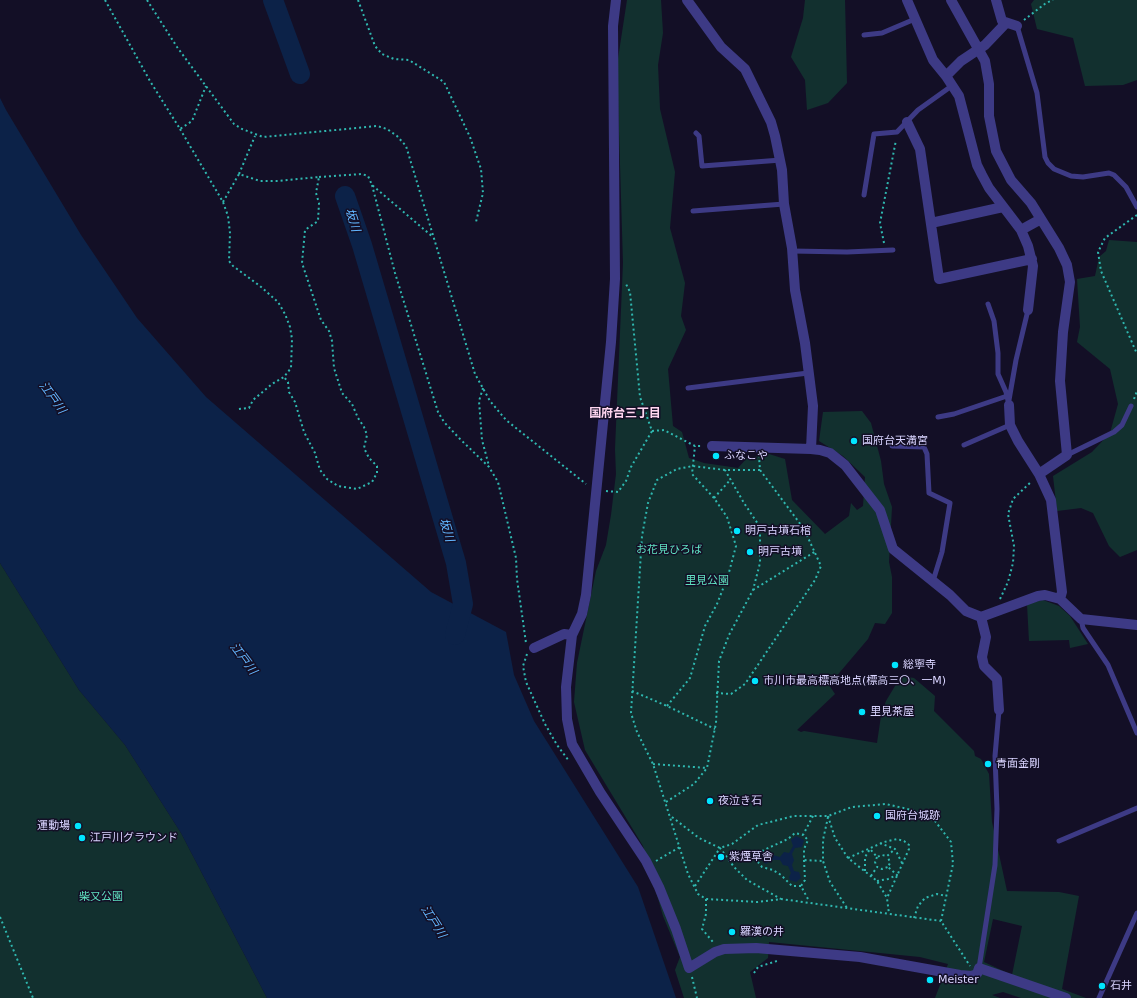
<!DOCTYPE html>
<html>
<head>
<meta charset="utf-8">
<style>
	body { margin:0 }
	canvas { display:block; background:#130f26 }
</style>
</head>
<body>
<canvas width="1137" height="998"></canvas>
<script>
const ctx = document.querySelector('canvas').getContext('2d');
ctx.lineJoin = 'round';
function fill(path, color) { ctx.fillStyle = color; ctx.fill(path, 'evenodd'); }
const shape = rows => new Path2D(rows.map(r => 'M' + r).join(''));
function stroke(path, color, width, dash) { ctx.strokeStyle = color; ctx.lineWidth = width; ctx.lineCap = dash ? 'butt' : 'round'; ctx.setLineDash(dash || []); ctx.stroke(path); }
function label(font, color, halo, rows, align = 'center') {
  ctx.font = font + ' "DejaVu Sans","Noto Sans JP",sans-serif'; ctx.lineWidth = 3; ctx.setLineDash([]); ctx.textBaseline = 'middle'; ctx.strokeStyle = halo; ctx.fillStyle = color; for (const [text, x, y, turn = 0] of rows) {
    ctx.save(); ctx.translate(x, y); ctx.rotate((+turn || 0) * Math.PI / 180); ctx.textAlign = isNaN(turn) ? turn : align; if (halo) ctx.strokeText(text, 0, 0); ctx.fillText(text, 0, 0); ctx.restore();
  }
}
const green = shape([
	[627,0,661,0,663,33,658,65,660,109,675,172,670,228,685,283,681,316,686,330,668,369,673,426,682,432,689,458,704,463,738,468,747,458,769,454,785,459,792,500,825,534,849,516,851,503,857,510,863,506,865,477,843,456,819,441,823,412,862,411,871,423,881,461,884,484,892,507,889,562,892,577,892,613,885,624,875,623,868,639,829,685,835,694,797,730,801,732,804,731,877,743,881,716,886,701,901,676,914,678,935,696,934,711,974,751,975,756,981,759,989,774,992,822,1007,891,1059,892,1079,896,1062,989,1086,998,1021,998,1003,992,992,995,1000,998,935,998,948,964,920,957,769,942,768,958,750,972,756,998,684,998,675,970,680,957,663,916,643,846,585,750,574,702,577,663,596,571,606,545,611,515,616,474,615,449,623,263,617,65],
	[993,919,1022,926,1012,975,984,962],
	[805,0,845,0,847,83,828,103,807,110,805,80,791,57,803,18],
	[1034,0,1137,0,1137,80,1123,85,1085,86,1073,38,1037,29,1031,4],
	[1109,240,1137,242,1137,550,1120,557,1109,546,1093,513,1081,508,1057,511,1053,476,1092,452,1110,433,1118,404,1110,369,1077,342,1080,327,1077,279,1095,276,1099,257,1106,251],
	[0,563,79,690,125,745,181,833,267,998,0,998],
	[1043,600,1059,606,1070,616,1088,644,1070,648,1069,640,1029,641,1027,604]
]);
const water = shape([
	[0,98,6,110,81,235,137,318,206,397,431,592,506,632,514,675,534,721,638,887,676,998,267,998,181,833,125,745,79,690,0,563],
	[796,836,804,840,802,847,795,848,792,854,794,860,792,865,794,871,799,872,801,878,796,882,790,880,789,877,791,873,788,866,783,865,780,860,772,860,766,864,760,859,762,854,765,853,780,857,784,852,789,853,793,846,791,840]
]);
const river = shape([
	[273,0,300,74],
	[345,196,362,245,456,563,463,604,455,635]
]);
const path = shape([
	[105,0,150,81,180,129,192,121,206,86],
	[147,0,177,47,234,124,242,129,263,137,377,126,387,129,397,136,406,146,475,374,490,401,506,420,586,484],
	[358,0,375,46,382,54,394,59,409,60,444,82,470,137,481,169,483,193,476,222],
	[1024,20,1046,3,1053,0],
	[180,129,223,202,228,216,230,233,229,261,233,266,260,286,278,302,285,314,290,327,292,339,291,368,284,377,272,384,253,400,249,408,238,409],
	[239,174,255,136],
	[319,177,362,174,368,176,372,185,433,237],
	[372,185,395,273,438,412,444,422,460,439,489,467,498,482,516,558,517,579,526,643],
	[223,202,239,174,260,181,278,181,319,177,316,193,319,203,318,221,305,230,302,263,321,320,329,331,332,341,334,368,342,393,352,404,358,418,364,427,367,435,364,448,369,458,377,466,377,473,372,482,357,489,338,486,327,479,320,470,315,453,304,432,295,402,289,392,288,382,284,377],
	[1137,215,1105,238,1098,252,1101,271,1137,354],
	[884,243,880,223,896,140],
	[483,388,479,401,482,440,489,466],
	[1134,399,1137,391],
	[652,431,664,430,695,446,703,446],
	[760,470,725,470,693,466,677,469,657,480,648,503,642,536,631,713,637,732,653,764,688,874,698,894,706,899,758,902,781,899,941,921],
	[606,491,618,492,626,481,631,467,652,431,640,397,630,292,626,284],
	[714,498,731,479],
	[753,590,816,551],
	[1000,599,1008,582,1013,563,1014,546,1008,514,1013,499,1032,481],
	[527,654,523,666,526,682,545,724,557,745,569,761],
	[632,691,667,706,715,729],
	[716,693,731,694,745,684,815,580,821,566,804,529,760,470,759,457],
	[667,706,690,678,705,626,717,604,728,576,736,546,727,517,714,498,692,474,695,446],
	[653,764,707,768],
	[666,802,694,784,707,768,716,723,719,661,729,635,753,590,760,563,760,527,744,503,725,470],
	[813,816,803,835,808,840,804,849,804,860,823,861],
	[828,816,835,838,848,858,877,881,887,898,889,914],
	[672,817,699,838,720,848,732,844,758,825,794,816,828,816,852,807,886,804,912,810,935,821,951,842,953,864,941,921,970,966],
	[828,817,823,840,823,861,830,882,847,908],
	[880,843,895,849,902,863],
	[877,857,875,862,877,867],
	[848,858,884,842,897,839,904,841,909,845,909,849,887,898],
	[804,860,805,880,801,886,809,901],
	[656,861,680,847],
	[865,871,865,857,870,849,877,857,882,855,887,856,895,849],
	[871,876,877,867,882,869,888,867],
	[877,881,888,879,897,875,888,867,890,863,888,857],
	[695,886,720,848,734,867,747,880,781,899],
	[801,886,792,886,781,875,773,870,762,867,757,861,759,853,764,850,788,839,795,833,803,835],
	[706,899,706,914,702,929,713,942],
	[0,917,33,998],
	[914,918,918,906,925,898,937,894,946,896],
	[754,973,758,967,777,961],
	[692,977,697,998]
]);
const lane = shape([
	[1017,26,1037,93,1045,157,1048,163,1054,169,1071,176,1083,177,1109,173,1114,175,1126,187,1137,207],
	[864,35,882,33,915,19],
	[696,133,699,136,702,166,781,160],
	[864,195,874,134,897,132,918,110,953,85],
	[693,211,784,204],
	[792,251,847,252,893,250],
	[988,304,994,321,998,353,998,374,1006,392,1009,405],
	[688,388,808,373],
	[1009,400,1016,360,1028,310],
	[938,417,954,414,1007,396],
	[964,445,1010,425],
	[892,446,924,447,927,454,929,493,950,503,942,552,933,581],
	[1067,455,1114,432,1122,425,1131,406],
	[1081,619,1083,628,1108,665,1137,733],
	[1059,841,1137,808],
	[979,968,995,865,997,809,995,756,999,710],
	[1099,998,1137,913]
]);
const street = shape([
	[616,0,613,26,615,279,611,342,586,595,582,614,572,635,566,687,567,719,572,744,600,792,646,861,659,887,676,929,689,968,715,952,724,949,756,948,860,957,960,975,972,976,977,974,979,968,1066,998],
	[687,0,721,47,745,69,771,122,775,136,782,170,784,204,792,248,795,290,805,343,813,406,811,449,820,450,830,453,845,465,880,510,893,549,950,595,966,611,981,617,1038,596,1045,595,1060,599,1081,619,1137,625],
	[907,0,933,60,946,76,959,96,977,165,982,175,989,188,1021,230,1028,246,1033,266,1028,310],
	[951,0,985,61,989,84,989,116,996,151,1011,180,1031,203,1059,248,1067,265,1070,282,1063,332,1060,381,1067,455,1039,474,1051,500,1062,592,1060,599],
	[996,0,1002,21,1017,26],
	[946,76,961,61,985,45,1006,23],
	[907,122,920,149,939,279,1032,259],
	[931,223,1003,207],
	[1021,230,1041,219],
	[1009,405,1010,425,1018,441,1039,474],
	[712,446,811,449],
	[981,617,986,637,982,657,984,666,997,679,999,710],
	[534,648,564,634,572,635]
]);
const markers = [
	[854,441,4,"#00e5ff"],
	[716,456,4,"#00e5ff"],
	[737,531,4,"#00e5ff"],
	[750,552,4,"#00e5ff"],
	[895,665,4,"#00e5ff"],
	[755,681,4,"#00e5ff"],
	[862,712,4,"#00e5ff"],
	[988,764,4,"#00e5ff"],
	[710,801,4,"#00e5ff"],
	[877,816,4,"#00e5ff"],
	[78,826,4,"#00e5ff"],
	[82,838,4,"#00e5ff"],
	[721,857,4,"#00e5ff"],
	[732,932,4,"#00e5ff"],
	[930,980,4,"#00e5ff"],
	[1102,986,4,"#00e5ff"]
];
const poiNames = [
	["国府台天満宮",862,441],
	["ふなこや",724,456],
	["明戸古墳石棺",745,531],
	["明戸古墳",758,552],
	["総寧寺",903,665],
	["市川市最高標高地点(標高三〇、一M)",763,681],
	["里見茶屋",870,712],
	["青面金剛",996,764],
	["夜泣き石",718,801],
	["国府台城跡",885,816],
	["運動場",70,826,"right"],
	["江戸川グラウンド",90,838],
	["紫煙草舎",729,857],
	["羅漢の井",740,932],
	["Meister",938,980],
	["石井",1110,986]
];
const parkNames = [
	["お花見ひろば",669,550],
	["里見公園",707,581],
	["柴又公園",101,897]
];
const waterNames = [
	["坂川",352,220,73],
	["江戸川",52,398,54],
	["坂川",446,530,73],
	["江戸川",243,659,53],
	["江戸川",433,922,58]
];
const neighbourhoodNames = [
	["国府台三丁目",625,414]
];
fill(green, '#12302f');
fill(water, '#0c2248');
stroke(river, '#0c2248', 20);
stroke(path, '#2fb8b0', 2, [2, 3]);
stroke(lane, '#3d3a85', 5);
stroke(street, '#3d3a85', 10);
for (const [x, y, r, color] of markers) { const dot = new Path2D(); dot.arc(x, y, r, 0, 2 * Math.PI); ctx.fillStyle = color; ctx.fill(dot); stroke(dot, '#130f26', 1.5); }
label('11px', '#d9d4ff', '#130f26', poiNames, 'left');
label('11px', '#5fe0c0', '#130f26', parkNames);
label('italic 12px', '#62b6ff', '#130f26', waterNames);
label('bold 12px', '#ffd6f0', '#130f26', neighbourhoodNames);
</script>
</body>
</html>
